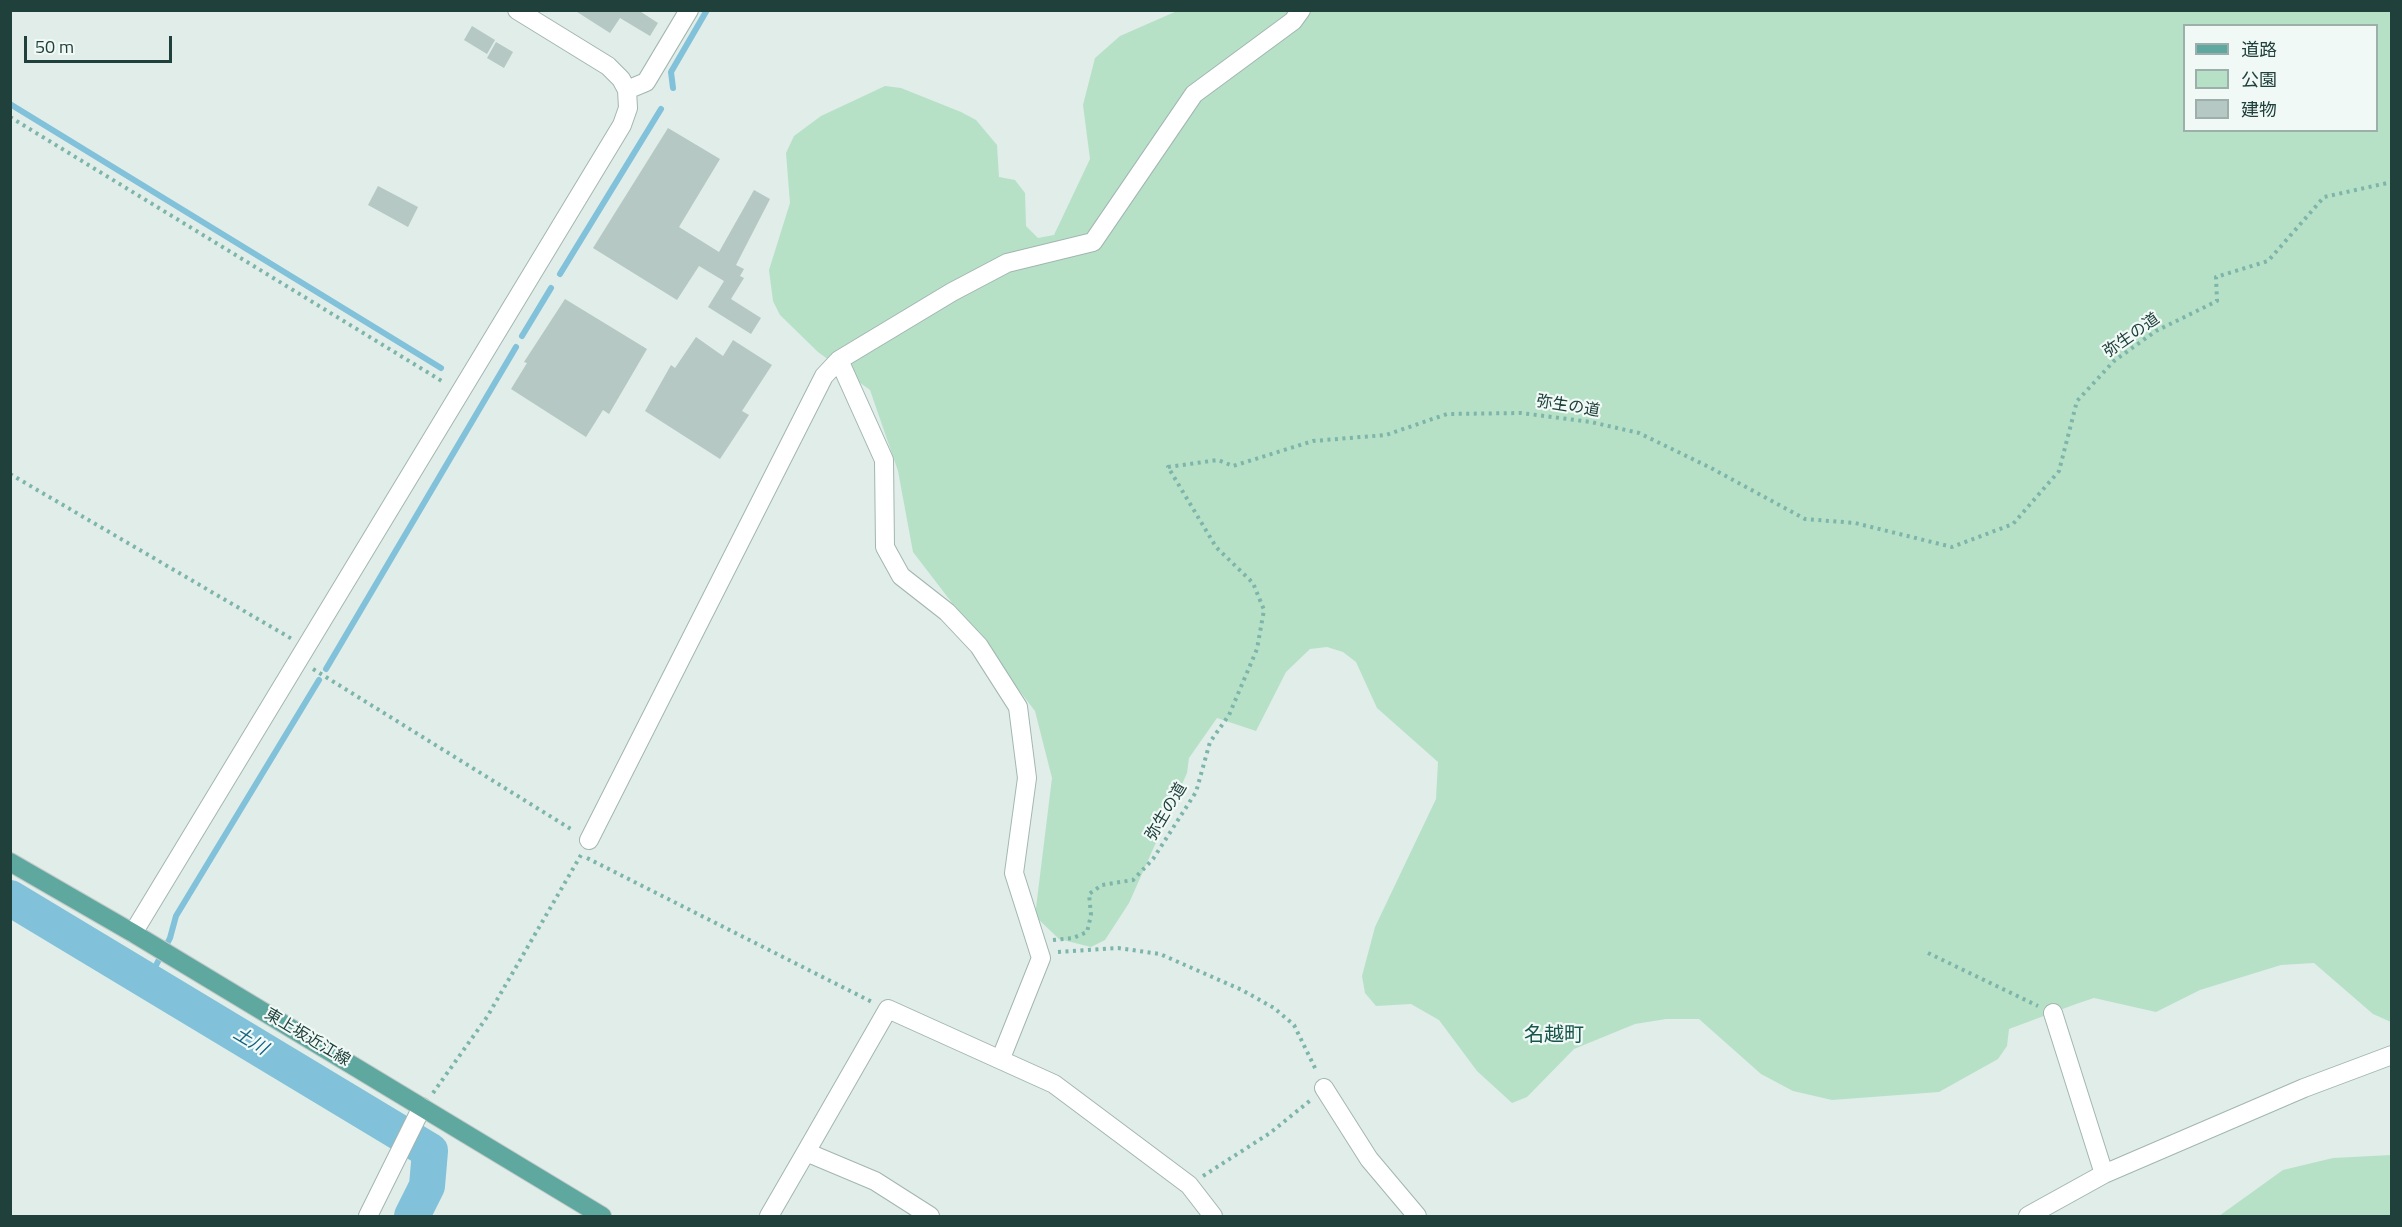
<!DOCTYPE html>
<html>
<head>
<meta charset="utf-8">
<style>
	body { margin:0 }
	#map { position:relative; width:2402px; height:1227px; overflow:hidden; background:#e0ede9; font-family:"Titillium Web","Noto Sans JP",sans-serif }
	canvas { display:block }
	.frame { position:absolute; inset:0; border:12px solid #1f403b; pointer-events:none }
	.legend { position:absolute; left:2183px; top:24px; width:195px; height:108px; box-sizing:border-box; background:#f1f9f6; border:2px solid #9dafab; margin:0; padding:8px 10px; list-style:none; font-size:18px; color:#1f403b }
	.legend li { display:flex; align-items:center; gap:12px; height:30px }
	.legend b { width:30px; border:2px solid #9dafab }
	.scale { position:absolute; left:24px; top:36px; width:148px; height:27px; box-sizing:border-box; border:3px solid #1f403b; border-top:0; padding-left:8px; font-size:18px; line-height:21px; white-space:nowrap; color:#1f403b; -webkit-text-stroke:4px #f1f9f6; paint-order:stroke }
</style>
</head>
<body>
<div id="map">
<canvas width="2402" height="1227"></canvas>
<div class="frame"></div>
<ul class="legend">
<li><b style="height:8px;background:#5fa89f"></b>道路</li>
<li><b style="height:16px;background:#b6e1c7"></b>公園</li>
<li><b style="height:16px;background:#b5c8c3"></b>建物</li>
</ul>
<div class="scale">50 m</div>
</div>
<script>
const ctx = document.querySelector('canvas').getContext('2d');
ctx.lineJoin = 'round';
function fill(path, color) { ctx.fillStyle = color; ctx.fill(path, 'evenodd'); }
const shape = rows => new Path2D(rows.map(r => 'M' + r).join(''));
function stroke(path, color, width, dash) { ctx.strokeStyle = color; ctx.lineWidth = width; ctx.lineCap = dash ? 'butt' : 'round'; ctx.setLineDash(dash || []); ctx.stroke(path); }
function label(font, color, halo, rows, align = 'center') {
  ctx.font = font + ' "Titillium Web","Noto Sans JP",sans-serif'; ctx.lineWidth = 4.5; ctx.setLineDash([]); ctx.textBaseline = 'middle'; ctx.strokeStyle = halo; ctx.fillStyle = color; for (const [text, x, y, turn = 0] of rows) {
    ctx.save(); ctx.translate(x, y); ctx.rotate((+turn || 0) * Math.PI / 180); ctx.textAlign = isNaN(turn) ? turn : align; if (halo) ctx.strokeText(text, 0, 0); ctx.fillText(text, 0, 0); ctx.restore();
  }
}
const green = shape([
	[1177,11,2391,11,2391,1022,2373,1014,2314,963,2281,965,2200,990,2156,1012,2094,998,2076,1004,2009,1029,2007,1046,1998,1059,1939,1092,1832,1100,1793,1091,1761,1074,1699,1019,1666,1019,1635,1024,1574,1049,1527,1097,1512,1103,1477,1071,1439,1020,1411,1004,1376,1006,1365,993,1362,976,1375,927,1436,799,1438,762,1377,708,1356,662,1343,652,1327,647,1310,649,1286,672,1256,731,1217,718,1189,758,1187,773,1129,903,1105,940,1091,947,1059,939,1035,916,1052,778,1035,711,913,552,898,471,870,390,818,352,780,315,773,301,769,270,790,203,786,153,794,136,821,116,885,86,901,88,961,112,976,120,997,145,999,177,1015,180,1025,193,1026,226,1038,238,1054,235,1090,159,1083,105,1095,58,1120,36],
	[2184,26,2376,26,2376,130,2184,130],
	[2391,1155,2391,1216,2219,1216,2283,1170,2333,1158]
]);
const stream = shape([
	[673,88,671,72,707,10],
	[10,104,441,368],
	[560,274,661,109],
	[522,336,551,288],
	[326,669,516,347],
	[148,981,170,938,176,916,319,680]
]);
const river = shape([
	[10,898,430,1151,427,1186,412,1216]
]);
const building = shape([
	[574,10,638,10,658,23,650,36,620,18,610,33],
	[472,26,495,40,487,54,464,40],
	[496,42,513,52,504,68,487,58],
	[668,128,720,159,679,227,719,252,754,190,770,199,736,265,744,269,740,276,744,278,731,299,761,318,751,334,708,307,724,281,699,266,677,300,593,248],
	[378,186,418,207,408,227,368,205],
	[565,299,647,349,609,414,603,410,586,437,511,389,527,363,524,362],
	[696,337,723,356,733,340,772,365,742,411,749,415,720,459,645,411,671,365,675,368]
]);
const path = shape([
	[10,117,445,383],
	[10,474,292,639],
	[313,669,574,831],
	[587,858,872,1002],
	[1053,940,1073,938,1087,932,1091,915,1089,894,1102,885,1133,880,1153,859,1196,792,1210,742,1229,715,1257,649,1264,610,1253,583,1216,547,1168,467,1218,460,1233,466,1313,441,1386,435,1447,414,1521,413,1591,422,1639,433,1711,468,1805,519,1855,523,1952,547,2013,524,2059,471,2077,401,2114,361,2156,331,2217,301,2216,277,2268,261,2324,197,2392,182],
	[1058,952,1118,948,1160,954,1242,990,1274,1008,1294,1025,1317,1072],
	[1928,953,2038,1006],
	[433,1093,487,1017,581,855],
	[1203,1176,1270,1133,1312,1099]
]);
const minor = shape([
	[627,90,646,82,689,10],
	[839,360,884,460,885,547,901,576,947,612,979,646,1018,707,1027,778,1014,873,1041,958,1001,1058],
	[589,840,824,376,839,360,952,292,1007,263,1093,242,1194,94,1293,21,1301,10],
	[133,933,622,125,628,108,627,90,621,79,608,66,517,10],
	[2053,1013,2104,1174],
	[1324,1088,1369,1159,1417,1216],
	[806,1152,888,1009,1054,1084,1189,1185,1213,1216],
	[368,1216,422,1107],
	[769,1216,806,1152,875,1181,930,1216],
	[2028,1216,2104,1174,2304,1088,2392,1055]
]);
const major = shape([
	[10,862,133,933,602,1216]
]);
const streetNames = [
	["弥生の道",2132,336,-35],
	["弥生の道",1568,407,9],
	["弥生の道",1167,812,-59],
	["東上坂近江線",307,1038,31]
];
const waterNames = [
	["土川",250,1042,31]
];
const quarterNames = [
	["名越町",1554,1036]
];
fill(green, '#b6e1c7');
stroke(stream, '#81c1d9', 6);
stroke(river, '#81c1d9', 36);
fill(building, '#b5c8c3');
stroke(minor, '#a2b6b1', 20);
stroke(major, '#c0cac8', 20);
stroke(path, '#7db5aa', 4, [3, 4.5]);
stroke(minor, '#fff', 18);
stroke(major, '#5fa89f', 18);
label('16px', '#1f403b', '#f1f9f6', streetNames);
label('italic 18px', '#116283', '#f1f9f6', waterNames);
label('20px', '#18554d', '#f1f9f6', quarterNames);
</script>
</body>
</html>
